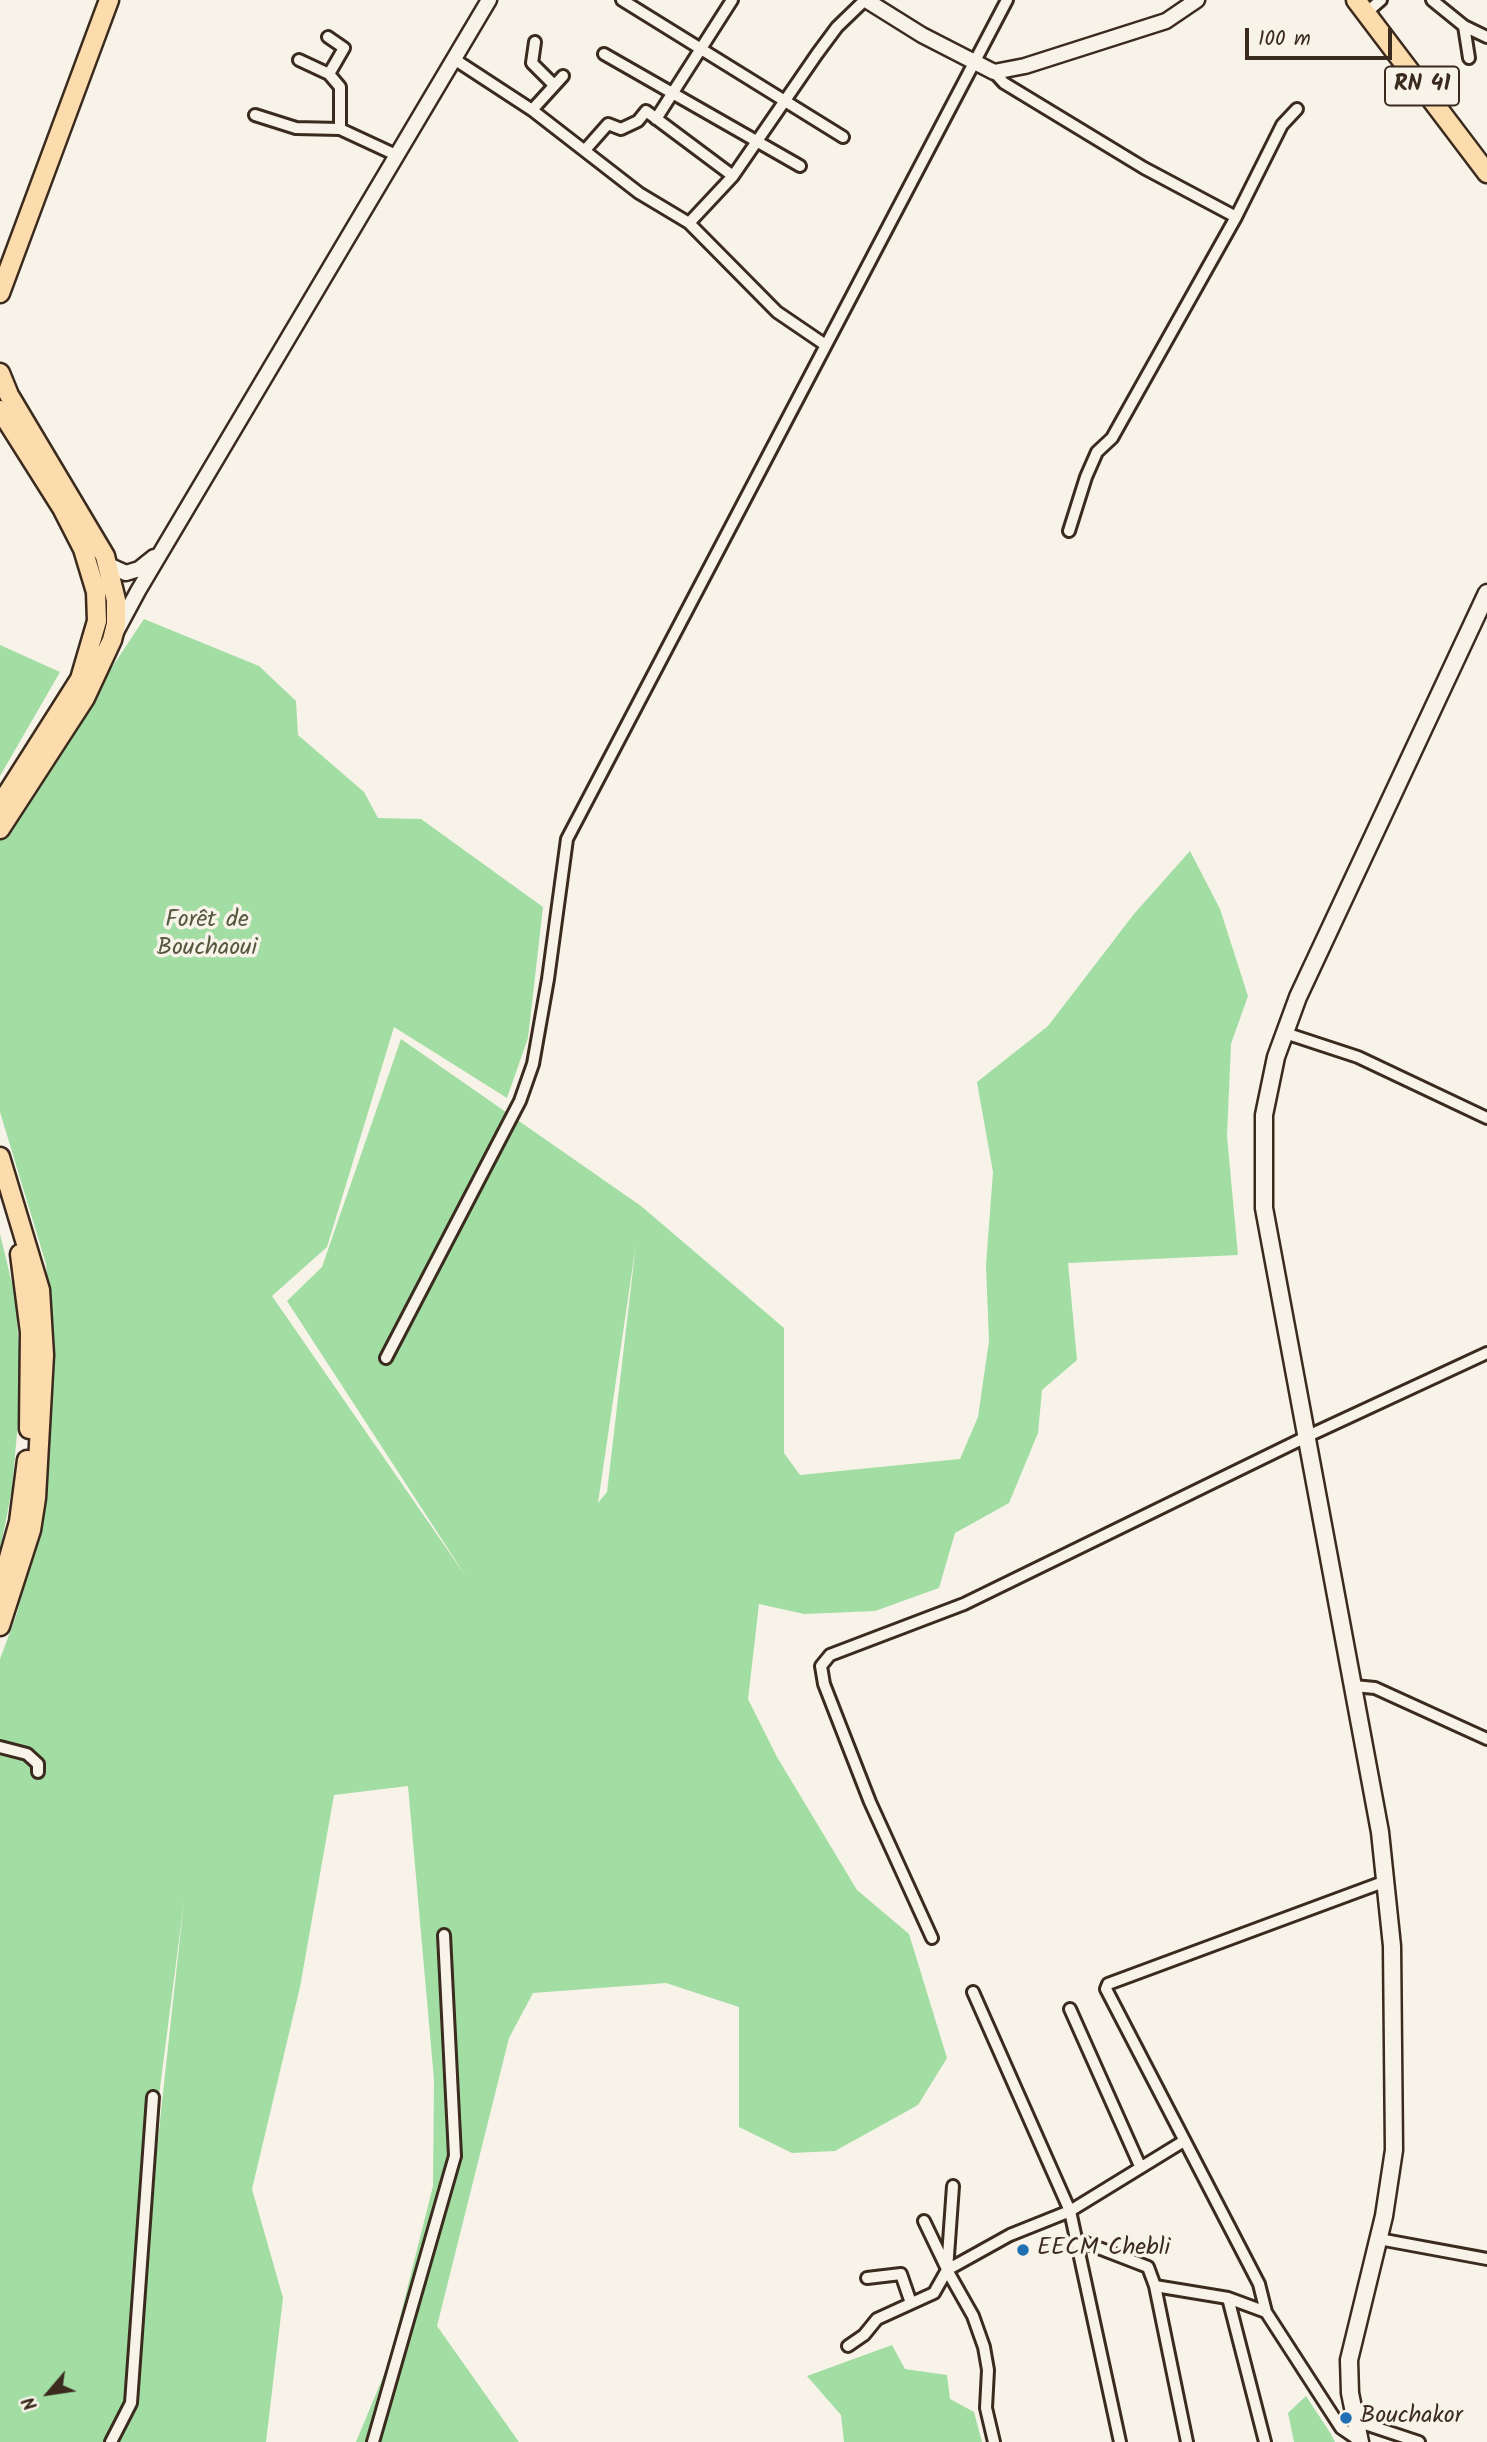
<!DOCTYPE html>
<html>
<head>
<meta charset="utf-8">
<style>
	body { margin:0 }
	#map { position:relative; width:1487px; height:2442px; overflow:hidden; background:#f7f3e8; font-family:Kalam,sans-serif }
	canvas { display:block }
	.north { position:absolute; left:14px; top:2358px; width:70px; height:70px; -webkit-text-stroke:5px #f7f3e8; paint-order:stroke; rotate:241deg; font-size:19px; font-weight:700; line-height:28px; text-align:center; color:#3b2a1e }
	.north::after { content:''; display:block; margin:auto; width:24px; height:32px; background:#3b2a1e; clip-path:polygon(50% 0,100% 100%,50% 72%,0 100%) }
	.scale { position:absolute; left:1245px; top:28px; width:147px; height:32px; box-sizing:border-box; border:4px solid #3b2a1e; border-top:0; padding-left:9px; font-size:21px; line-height:24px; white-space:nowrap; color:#3b2a1e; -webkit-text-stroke:5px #f7f3e8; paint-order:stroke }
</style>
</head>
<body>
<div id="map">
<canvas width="1487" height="2442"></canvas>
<div class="north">N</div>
<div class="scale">100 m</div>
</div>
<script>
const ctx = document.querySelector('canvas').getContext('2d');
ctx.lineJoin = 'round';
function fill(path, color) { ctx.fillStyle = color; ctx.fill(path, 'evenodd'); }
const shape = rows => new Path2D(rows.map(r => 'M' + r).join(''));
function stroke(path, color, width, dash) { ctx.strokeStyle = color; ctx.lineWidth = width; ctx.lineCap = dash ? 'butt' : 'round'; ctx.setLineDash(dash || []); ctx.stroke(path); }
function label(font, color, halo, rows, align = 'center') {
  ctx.font = font + ' Kalam,sans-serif'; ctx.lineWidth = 7; ctx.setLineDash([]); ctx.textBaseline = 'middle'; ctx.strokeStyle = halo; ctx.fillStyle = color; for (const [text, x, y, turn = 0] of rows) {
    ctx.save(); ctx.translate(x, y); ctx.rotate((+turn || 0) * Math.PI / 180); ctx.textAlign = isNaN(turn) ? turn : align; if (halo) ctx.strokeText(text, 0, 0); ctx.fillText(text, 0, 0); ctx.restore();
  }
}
const green = shape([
	[144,619,259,666,296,701,298,735,364,792,378,818,421,819,543,907,528,1038,507,1098,394,1027,327,1247,272,1296,467,1578,287,1301,322,1267,401,1039,641,1206,784,1328,784,1453,800,1475,960,1459,978,1417,989,1341,986,1265,993,1172,977,1082,1048,1026,1134,914,1190,851,1220,909,1248,996,1231,1044,1227,1136,1238,1255,1068,1263,1077,1360,1042,1390,1038,1433,1009,1503,955,1533,939,1588,875,1611,804,1614,759,1604,748,1699,777,1757,857,1890,909,1934,947,2058,918,2105,835,2151,792,2153,739,2127,739,2007,666,1983,533,1993,509,2038,437,2326,519,2442,356,2442,388,2365,433,2186,434,2080,408,1786,334,1795,300,1987,252,2189,283,2298,266,2442,0,2442,0,1659,17,1613,47,1486,52,1344,46,1264,0,1112,0,836],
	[636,1244,607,1492,598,1503],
	[184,1901,162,2102,148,2238,141,2236],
	[0,645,60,672,0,776],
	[0,1234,16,1300,21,1389,12,1489,0,1550],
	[892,2345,905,2369,947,2375,950,2399,974,2412,982,2442,844,2442,841,2415,807,2376],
	[1306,2396,1331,2434,1335,2442,1294,2442,1288,2413]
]);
const minor = shape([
	[622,0,843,137],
	[1432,0,1464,26,1487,37],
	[1366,13,1381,0],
	[1464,26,1469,58],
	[328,37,344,48,329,74],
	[535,42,532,63,553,84],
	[604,54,800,166],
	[454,59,532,110,639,193,689,223,777,312,824,344],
	[299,60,329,74,340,87,340,129],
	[994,72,1004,83,1144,168,1236,217],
	[532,110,563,76],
	[255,115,296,128,340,129,396,155],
	[656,119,732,0],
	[585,150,608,124,621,129,638,121,646,111,733,176],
	[689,223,733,176,817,54,837,27,865,0],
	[1069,531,1086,477,1097,452,1112,438,1236,217,1282,125,1297,109],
	[1285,1033,1358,1057,1487,1118],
	[386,1358,520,1101,533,1064,548,979,567,839,1007,0],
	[1354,1686,1375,1688,1487,1739],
	[0,1747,27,1754,38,1764,38,1772],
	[932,1938,870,1802,824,1684,821,1666,830,1655,964,1604,1308,1436,1487,1353],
	[973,1992,1070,2211,1120,2442],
	[1070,2009,1140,2166],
	[953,2186,947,2270,973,2316,984,2347,988,2370,986,2408,994,2442],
	[924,2221,947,2269],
	[1379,2239,1487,2259],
	[1078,2240,1148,2267,1155,2286,1187,2442],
	[867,2278,901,2274,911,2303],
	[1155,2286,1228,2298,1266,2312,1341,2428,1360,2441],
	[1228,2298,1265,2442],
	[1266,2312,1259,2284,1106,1989,1108,1984,1386,1881],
	[848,2346,864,2335,877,2319,934,2293,947,2270,1010,2235,1070,2211,1184,2141],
	[1356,2421,1419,2442],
	[111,2442,131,2403,153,2097],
	[373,2442,455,2156,444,1935]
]);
const tertiary = shape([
	[866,0,922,35,994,72,1025,66,1166,21,1197,0],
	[108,565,126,573,139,569,154,557],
	[116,632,138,591,489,0]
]);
const secondary = shape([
	[1360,2442,1350,2393,1349,2360,1384,2216,1394,2150,1392,1946,1380,1832,1264,1208,1264,1115,1276,1057,1298,997,1487,593]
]);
const primary = shape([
	[1356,0,1487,173]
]);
const trunk = shape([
	[0,293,109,0],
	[0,373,9,395,105,556,116,600,116,624,112,640,85,698,0,829],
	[0,410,62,508,83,549,96,592,97,621,80,679,0,805],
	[0,1157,40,1290,44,1355,36,1498,31,1530,0,1626],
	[20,1254,30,1332,29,1429],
	[0,1590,19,1522,27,1460]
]);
const markers = [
	[1023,2250,7,"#1f6fb2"],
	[1346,2418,7,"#1f6fb2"]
];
const shields = [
	[1422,86,74]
];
const shieldNames = [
	["RN 41",1422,86]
];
const parkNames = [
	["Forêt de",207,922],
	["Bouchaoui",207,950]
];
const poiNames = [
	["EECM Chebli",1037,2250],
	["Bouchakor",1360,2418]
];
fill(green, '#a2dda3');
stroke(minor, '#3b2a1e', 16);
stroke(tertiary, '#3b2a1e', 19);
stroke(secondary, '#3b2a1e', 21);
stroke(primary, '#3b2a1e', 23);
stroke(trunk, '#3b2a1e', 23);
stroke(minor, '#f7f3e8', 10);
stroke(tertiary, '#f7f3e8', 14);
stroke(secondary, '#f7f3e8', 16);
stroke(primary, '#fcdcac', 18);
stroke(trunk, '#fcdcac', 18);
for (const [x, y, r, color] of markers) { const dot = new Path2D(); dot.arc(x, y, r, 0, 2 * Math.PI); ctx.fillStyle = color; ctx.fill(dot); stroke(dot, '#f7f3e8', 2.5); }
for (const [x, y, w] of shields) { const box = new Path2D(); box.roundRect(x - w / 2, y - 19.5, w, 39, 5); ctx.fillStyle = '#f7f3e8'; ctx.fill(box); stroke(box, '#3b2a1e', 2); }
label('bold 23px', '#3b2a1e', null, shieldNames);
label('24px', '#55573f', '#f7f3e8', parkNames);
label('24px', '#3b2a1e', '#f7f3e8', poiNames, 'left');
</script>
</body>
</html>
